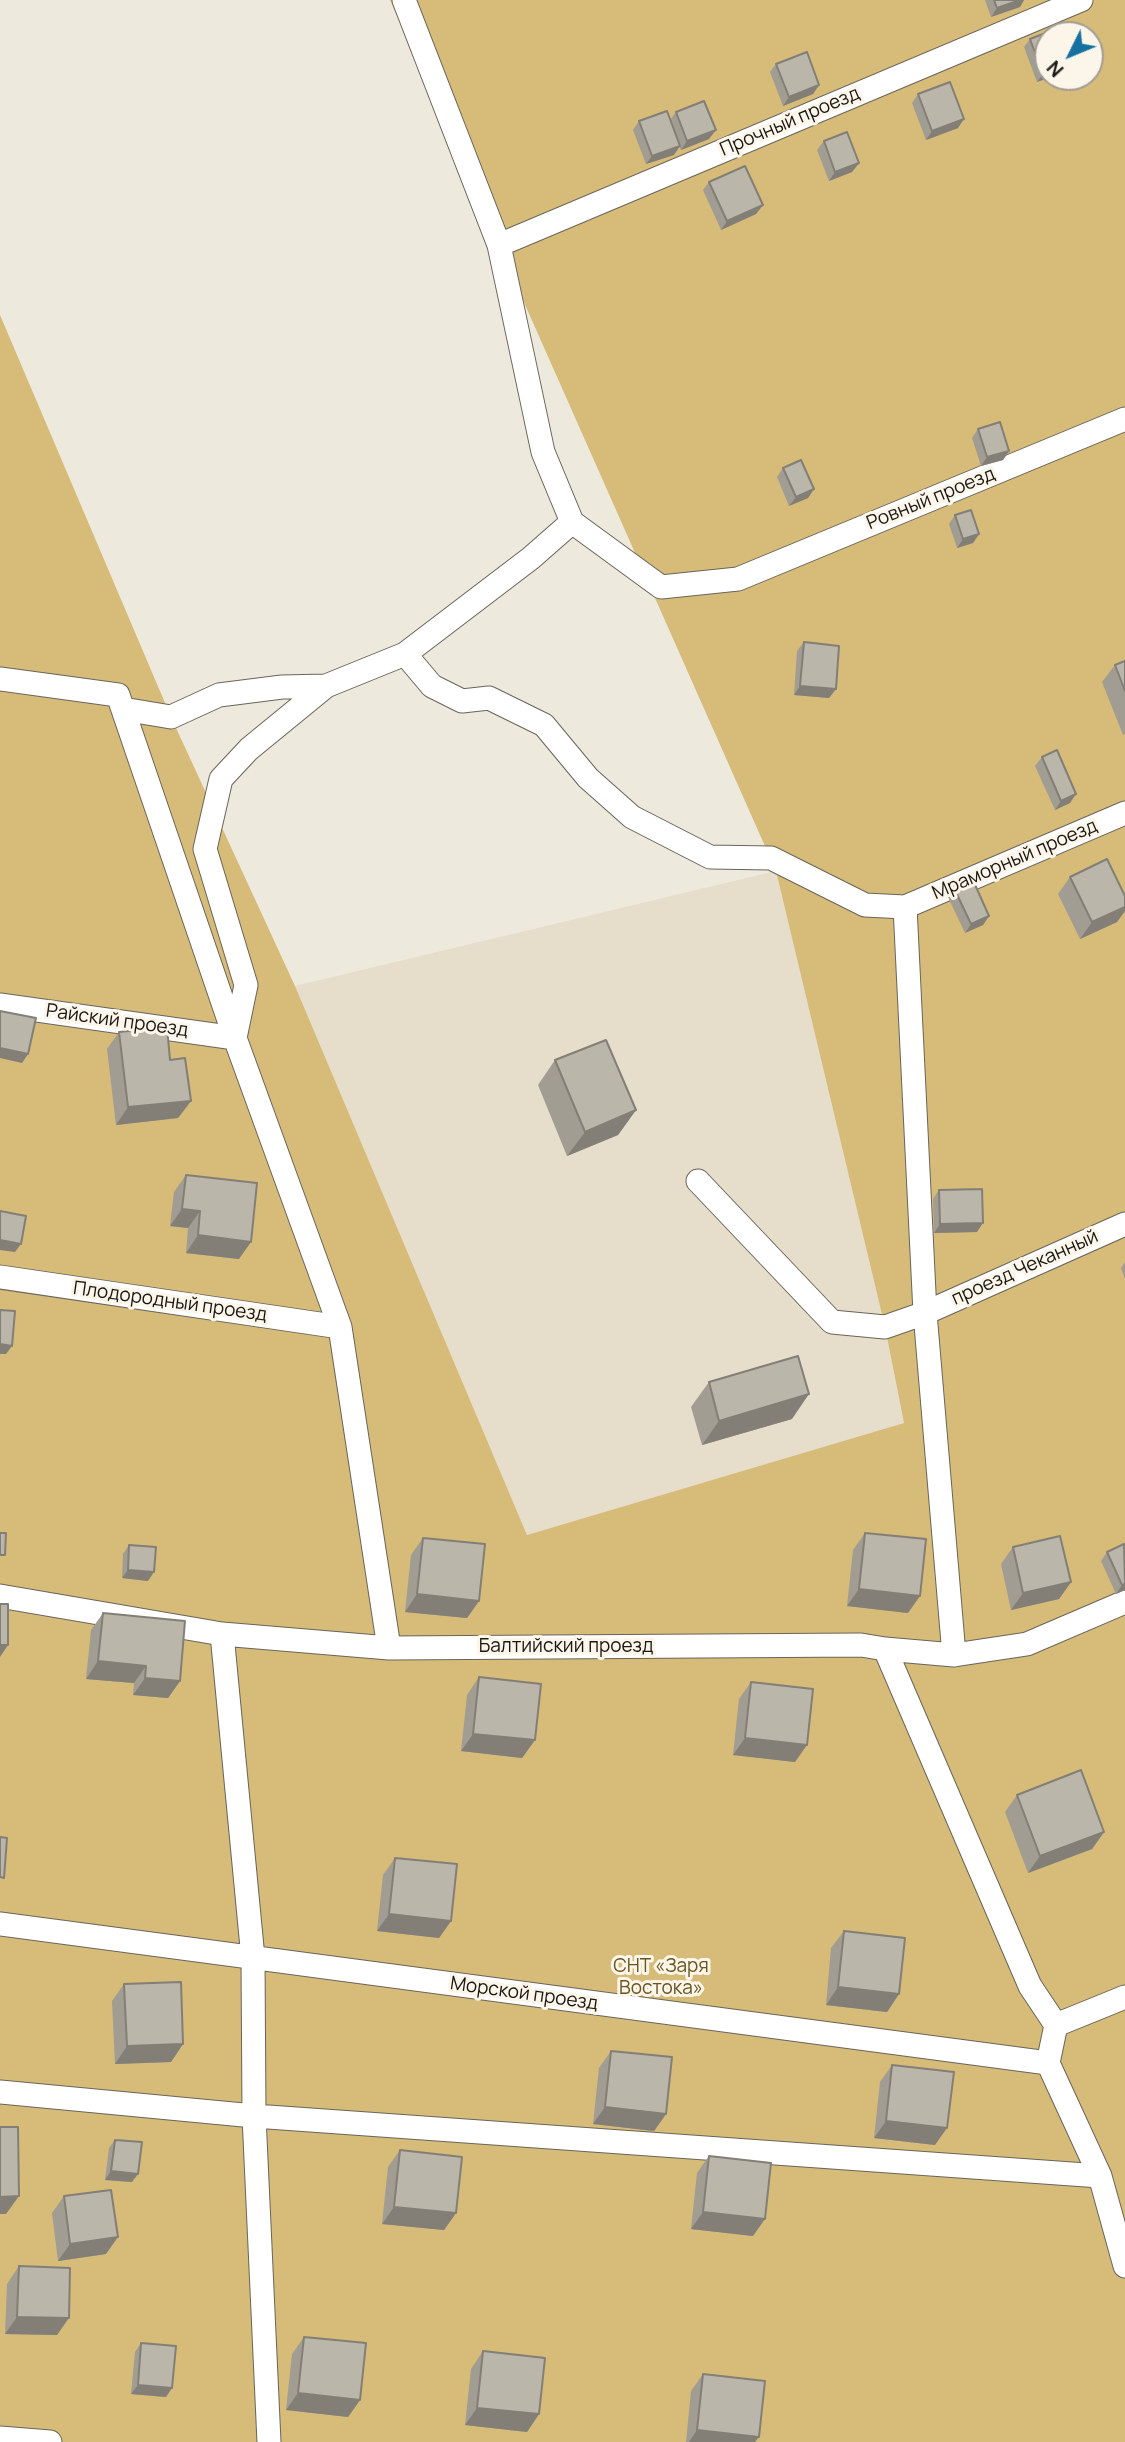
<!DOCTYPE html>
<html>
<head>
<meta charset="utf-8">
<style>
	body { margin:0 }
	#map { position:relative; width:1125px; height:2442px; overflow:hidden; background:#eee9dd; font-family:Manrope,sans-serif }
	canvas { display:block }
	.north { position:absolute; left:1034px; top:21px; width:70px; height:70px; box-sizing:border-box; background:#fcf6ea; border:2px solid #a19d94; border-radius:50%; rotate:227deg; font-size:19px; font-weight:700; line-height:28px; text-align:center; color:#191713 }
	.north::after { content:''; display:block; margin:auto; width:24px; height:32px; background:#1671a0; clip-path:polygon(50% 0,100% 100%,50% 72%,0 100%) }
</style>
</head>
<body>
<div id="map">
<canvas width="1125" height="2442"></canvas>
<div class="north">N</div>
</div>
<script>
const ctx = document.querySelector('canvas').getContext('2d');
ctx.lineJoin = 'round';
function fill(path, color) { ctx.fillStyle = color; ctx.fill(path, 'evenodd'); }
const shape = rows => new Path2D(rows.map(r => 'M' + r).join(''));
function stroke(path, color, width, dash) { ctx.strokeStyle = color; ctx.lineWidth = width; ctx.lineCap = dash ? 'butt' : 'round'; ctx.setLineDash(dash || []); ctx.stroke(path); }
function label(font, color, halo, rows, align = 'center') {
  ctx.font = font + ' Manrope,sans-serif'; ctx.lineWidth = 6; ctx.setLineDash([]); ctx.textBaseline = 'middle'; ctx.strokeStyle = halo; ctx.fillStyle = color; for (const [text, x, y, turn = 0] of rows) {
    ctx.save(); ctx.translate(x, y); ctx.rotate((+turn || 0) * Math.PI / 180); ctx.textAlign = isNaN(turn) ? turn : align; if (halo) ctx.strokeText(text, 0, 0); ctx.fillText(text, 0, 0); ctx.restore();
  }
}
const built = shape([
	[776,871,885,1327,904,1423,527,1535,295,986]
]);
const green = shape([
	[390,0,1125,0,1125,2442,0,2442,0,315,171,717,295,986,527,1535,904,1423,885,1327,776,871],
	[1048,35,1090,35,1090,77,1048,77]
]);
const service = shape([
	[404,0,499,245,543,452,572,522,661,587,738,579,1125,419],
	[499,245,1081,0],
	[405,654,432,686,462,701,489,698,544,725,588,778,632,817,710,857,771,858,865,905,905,907,1125,813],
	[0,679,118,695,235,1038,340,1327,389,1648],
	[123,709,171,717,219,695,282,687,326,686,405,654,531,558,572,522],
	[905,907,925,1313,954,1655],
	[0,1005,235,1038,246,985,205,849,221,779,249,749,326,686],
	[698,1181,832,1322,885,1327,925,1313,1125,1224],
	[0,1277,340,1327],
	[0,1596,222,1634,389,1648,861,1645,885,1649,954,1655,1027,1644,1125,1602],
	[222,1634,253,1958,254,2116,269,2442],
	[885,1649,1030,1986,1056,2025,1048,2063,1100,2176,1125,2266],
	[0,1924,1048,2063],
	[1056,2025,1125,1997],
	[0,2092,254,2116,1100,2176],
	[0,2438,50,2442]
]);
const wall = shape([
	[985,0,1024,0,1020,7,991,17],
	[1030,39,1048,77,1051,77,1037,82,1024,47],
	[776,64,819,85,813,94,783,106,770,72],
	[918,94,958,128,926,140,912,103],
	[676,112,709,139,681,150,679,146,674,155,646,164,633,130,639,121,670,120],
	[824,141,859,163,852,172,829,181,817,150],
	[709,182,763,205,756,214,721,230,703,190],
	[978,429,1009,451,1003,460,981,466,972,438],
	[783,468,814,489,808,498,789,506,777,477],
	[955,515,979,534,973,543,957,548,949,524],
	[804,642,836,689,829,698,794,695,797,651],
	[1125,661,1125,734,1123,735,1102,682,1115,665],
	[1042,757,1070,803,1055,810,1035,766],
	[1070,877,1125,896,1125,911,1117,922,1080,939,1058,894],
	[953,886,989,916,983,925,965,933,947,895],
	[119,1032,170,1060,191,1101,178,1118,116,1125,107,1049],
	[555,1060,636,1110,618,1135,567,1156,538,1085],
	[186,1175,239,1259,186,1253,188,1228,170,1226,174,1192],
	[939,1190,977,1232,934,1233,933,1199],
	[1125,1262,1125,1279,1121,1268],
	[709,1382,792,1419,702,1445,691,1407],
	[865,1533,908,1613,847,1606,853,1550],
	[423,1538,479,1601,467,1618,405,1612,411,1555],
	[129,1545,148,1581,122,1578,123,1554],
	[1125,1546,1125,1590,1116,1594,1101,1561,1107,1552],
	[1013,1547,1071,1582,1059,1599,1011,1610,1001,1564],
	[103,1613,180,1681,168,1698,133,1695,134,1683,86,1679,91,1630],
	[479,1677,535,1740,522,1758,461,1751,467,1695],
	[751,1682,795,1762,733,1755,739,1699],
	[1017,1795,1104,1832,1092,1849,1028,1873,1005,1812],
	[395,1858,451,1921,439,1938,377,1931,383,1875],
	[844,1931,899,1994,887,2012,826,2005,831,1948],
	[124,1984,183,2044,171,2062,115,2064,112,2001],
	[611,2051,666,2114,654,2131,593,2124,599,2068],
	[892,2065,935,2145,874,2138,880,2082],
	[115,2140,132,2182,105,2180,109,2148],
	[400,2150,456,2213,444,2230,382,2224,388,2167],
	[709,2156,753,2236,691,2229,697,2173],
	[64,2196,106,2254,58,2261,52,2213],
	[19,2266,57,2335,5,2334,7,2284],
	[304,2337,360,2400,348,2417,286,2410,292,2354],
	[141,2343,166,2397,131,2394,135,2352],
	[483,2351,539,2414,527,2432,465,2425,471,2369],
	[703,2374,755,2442,686,2442,691,2391]
]);
const shadedWall = shape([
	[1020,0,1024,0,1020,7,991,17,997,8],
	[1048,72,1048,77,1051,77,1037,82,1043,74],
	[819,85,813,94,783,106,789,97],
	[964,119,958,128,926,140,932,131],
	[716,130,709,139,681,150,687,141],
	[680,146,674,155,646,164,652,156],
	[859,163,852,172,829,181,835,172],
	[763,205,756,214,721,230,727,221],
	[1009,451,1003,460,981,466,987,457],
	[814,489,808,498,789,506,796,497],
	[979,534,973,543,957,548,963,539],
	[800,686,836,689,829,698,794,695],
	[1076,794,1070,803,1055,810,1061,801],
	[1125,907,1125,911,1117,922,1080,939,1092,922],
	[989,916,983,925,965,933,971,924],
	[0,1048,28,1054,22,1063,0,1058],
	[191,1101,178,1118,116,1125,128,1107],
	[636,1110,618,1135,567,1156,585,1132],
	[182,1209,200,1211,188,1228,170,1226],
	[983,1223,977,1232,934,1233,940,1224],
	[198,1235,251,1242,239,1259,186,1253],
	[0,1240,21,1244,15,1252,0,1250],
	[0,1344,12,1346,6,1354,0,1354],
	[809,1394,792,1419,702,1445,719,1421],
	[128,1570,154,1572,148,1581,122,1578],
	[1071,1582,1059,1599,1011,1610,1023,1593],
	[1125,1584,1125,1590,1116,1594,1122,1585],
	[859,1589,920,1596,908,1613,847,1606],
	[417,1594,479,1601,467,1618,405,1612],
	[0,1645,8,1645,0,1657],
	[98,1661,146,1666,134,1683,86,1679],
	[145,1678,180,1681,168,1698,133,1695],
	[473,1734,535,1740,522,1758,461,1751],
	[745,1738,807,1745,795,1762,733,1755],
	[1104,1832,1092,1849,1028,1873,1040,1856],
	[389,1914,451,1921,439,1938,377,1931],
	[838,1987,899,1994,887,2012,826,2005],
	[183,2044,171,2062,115,2064,127,2046],
	[605,2107,666,2114,654,2131,593,2124],
	[886,2121,947,2128,935,2145,874,2138],
	[111,2171,138,2174,132,2182,105,2180],
	[19,2196,6,2214,0,2214,0,2197],
	[394,2207,456,2213,444,2230,382,2224],
	[703,2212,765,2219,753,2236,691,2229],
	[118,2237,106,2254,58,2261,70,2244],
	[17,2317,69,2318,57,2335,5,2334],
	[138,2385,172,2388,166,2397,131,2394],
	[298,2393,360,2400,348,2417,286,2410],
	[477,2408,539,2414,527,2432,465,2425],
	[697,2430,759,2437,755,2442,689,2442]
]);
const building = shape([
	[994,0,1020,0,997,8,994,0],
	[1056,29,1059,35,1048,35,1048,72,1043,74,1030,39,1056,29],
	[807,52,819,85,789,97,776,64,807,52],
	[950,82,964,119,932,131,918,94,950,82],
	[704,101,716,130,687,141,676,112,704,101],
	[667,111,680,146,652,156,639,121,667,111],
	[847,132,859,163,835,172,824,141,847,132],
	[745,166,763,205,727,221,709,182,745,166],
	[1000,422,1009,451,987,457,978,429,1000,422],
	[801,460,814,489,796,497,783,468,801,460],
	[971,510,979,534,963,539,955,515,971,510],
	[804,642,839,646,836,689,800,686,804,642],
	[1125,661,1125,691,1115,665,1125,661],
	[1057,750,1076,794,1061,801,1042,757,1057,750],
	[1107,859,1125,896,1125,907,1092,922,1070,877,1107,859],
	[972,878,989,916,971,924,953,886,972,878],
	[0,1011,36,1018,28,1054,0,1048,0,1011],
	[167,1027,170,1060,185,1058,191,1101,128,1107,119,1032,167,1027],
	[606,1040,636,1110,585,1132,555,1060,606,1040],
	[186,1175,257,1183,251,1242,198,1235,200,1211,182,1209,186,1175],
	[982,1189,983,1223,940,1224,939,1190,982,1189],
	[0,1211,26,1216,21,1244,0,1240,0,1211],
	[0,1310,15,1311,12,1346,0,1344,0,1310],
	[798,1356,809,1394,719,1421,709,1382,798,1356],
	[0,1533,6,1533,5,1555,0,1555,0,1533],
	[865,1533,926,1539,920,1596,859,1589,865,1533],
	[1060,1536,1071,1582,1023,1593,1013,1547,1060,1536],
	[423,1538,485,1544,479,1601,417,1594,423,1538],
	[1124,1544,1125,1584,1122,1585,1107,1552,1124,1544],
	[129,1545,156,1547,154,1572,128,1570,129,1545],
	[0,1604,8,1604,8,1645,0,1645,0,1604],
	[103,1613,185,1621,180,1681,145,1678,146,1666,98,1661,103,1613],
	[479,1677,541,1684,535,1740,473,1734,479,1677],
	[751,1682,813,1689,807,1745,745,1738,751,1682],
	[1081,1770,1104,1832,1040,1856,1017,1795,1081,1770],
	[0,1837,7,1838,4,1878,0,1877,0,1837],
	[395,1858,457,1864,451,1921,389,1914,395,1858],
	[844,1931,905,1938,899,1994,838,1987,844,1931],
	[181,1982,183,2044,127,2046,124,1984,181,1982],
	[611,2051,672,2057,666,2114,605,2107,611,2051],
	[892,2065,954,2072,947,2128,886,2121,892,2065],
	[0,2127,18,2127,19,2196,0,2197,0,2127],
	[115,2140,142,2142,138,2174,111,2171,115,2140],
	[400,2150,462,2157,456,2213,394,2207,400,2150],
	[709,2156,771,2163,765,2219,703,2212,709,2156],
	[111,2190,118,2237,70,2244,64,2196,111,2190],
	[19,2266,70,2268,69,2318,17,2317,19,2266],
	[304,2337,366,2343,360,2400,298,2393,304,2337],
	[141,2343,176,2346,172,2388,138,2385,141,2343],
	[483,2351,545,2358,539,2414,477,2408,483,2351],
	[703,2374,765,2381,759,2437,697,2430,703,2374]
]);
const streetNames = [
	["Прочный проезд",790,122,-23],
	["Ровный проезд",931,499,-22],
	["Мраморный проезд",1015,860,-23],
	["Райский проезд",117,1021,8],
	["проезд Чеканный",1025,1268,-24],
	["Плодородный проезд",170,1302,8],
	["Балтийский проезд",566,1647],
	["Морской проезд",524,1994,8]
];
const parkNames = [
	["СНТ «Заря",661,1967],
	["Востока»",661,1989]
];
fill(built, '#e6ddca');
fill(green, '#d6bb79');
stroke(service, '#69655a', 25);
stroke(service, '#fff', 23);
fill(wall, '#a19d92');
fill(shadedWall, '#837f77');
fill(building, '#bbb6aa');
stroke(building, '#837f77', 2);
label('19px', '#191713', '#fcf6ea', streetNames);
label('19px', '#695520', '#fcf6ea', parkNames);
</script>
</body>
</html>
